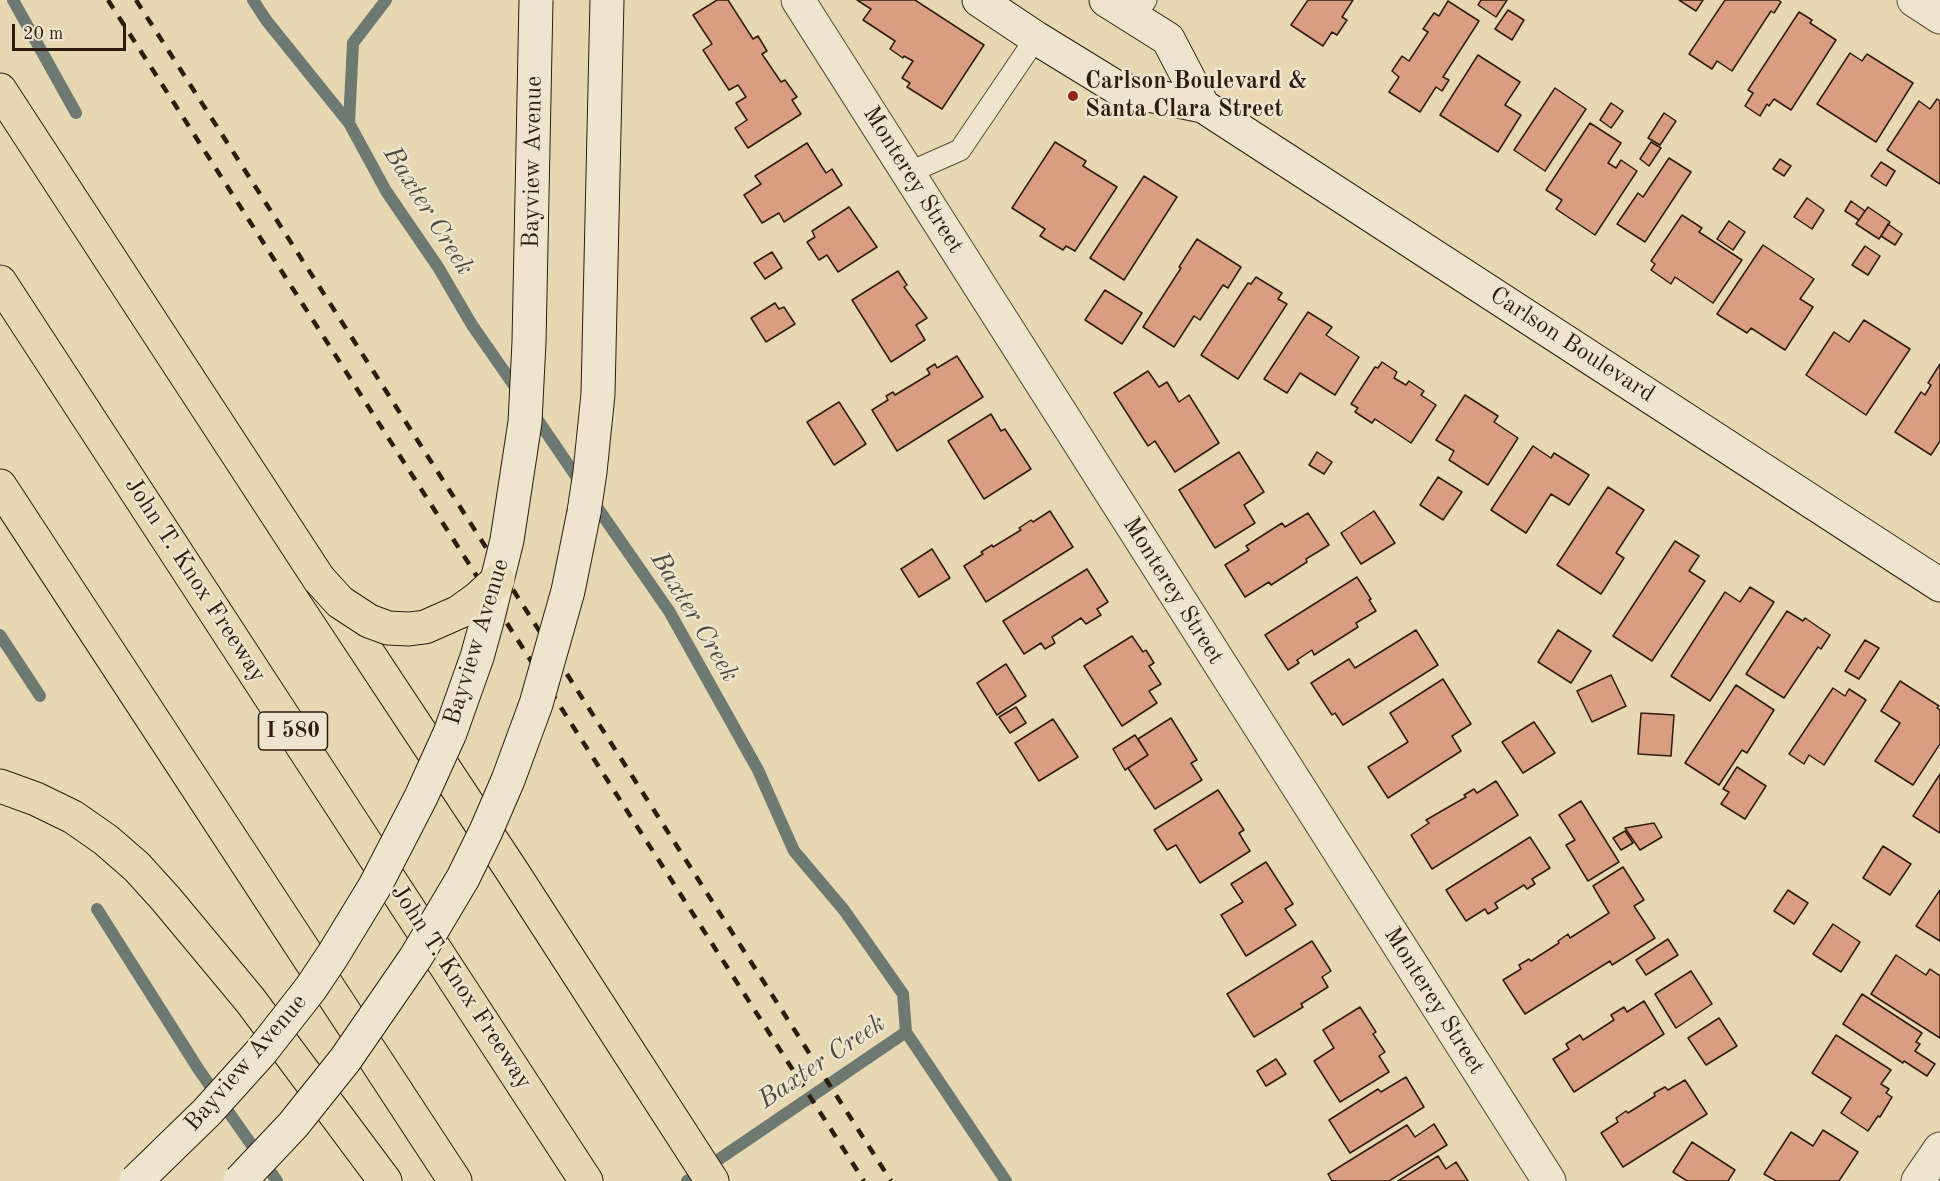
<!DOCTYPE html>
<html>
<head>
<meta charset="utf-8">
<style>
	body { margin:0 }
	#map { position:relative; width:1940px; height:1181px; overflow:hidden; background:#e7d7b3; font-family:"Old Standard TT",serif }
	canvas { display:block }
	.scale { position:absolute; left:12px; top:24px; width:114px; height:27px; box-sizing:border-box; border:3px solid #2f1b0f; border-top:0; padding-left:8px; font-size:18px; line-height:21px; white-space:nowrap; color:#2f1b0f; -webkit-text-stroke:4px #efe5ce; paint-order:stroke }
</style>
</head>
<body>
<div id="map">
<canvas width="1940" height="1181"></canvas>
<div class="scale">20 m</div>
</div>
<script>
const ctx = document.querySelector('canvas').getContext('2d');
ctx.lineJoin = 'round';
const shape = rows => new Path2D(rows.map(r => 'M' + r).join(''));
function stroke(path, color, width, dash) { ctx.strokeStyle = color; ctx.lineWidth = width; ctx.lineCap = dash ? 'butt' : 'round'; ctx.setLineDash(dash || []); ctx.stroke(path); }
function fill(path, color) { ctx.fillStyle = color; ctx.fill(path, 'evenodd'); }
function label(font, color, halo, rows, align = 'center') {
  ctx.font = font + ' "Old Standard TT",serif'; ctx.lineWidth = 5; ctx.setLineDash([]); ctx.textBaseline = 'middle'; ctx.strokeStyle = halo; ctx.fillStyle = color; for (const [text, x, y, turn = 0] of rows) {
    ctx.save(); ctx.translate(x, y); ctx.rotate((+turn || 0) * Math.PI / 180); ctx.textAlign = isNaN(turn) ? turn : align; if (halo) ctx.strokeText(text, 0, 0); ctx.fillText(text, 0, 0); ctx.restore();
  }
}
const stream = shape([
	[13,0,76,113],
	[253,0,266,20,349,123],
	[386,0,353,43,349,123,386,191,438,267,472,325,520,394],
	[533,413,582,485],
	[592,500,669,611,758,770,794,851,844,910,903,994,906,1032,687,1181],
	[0,635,40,696],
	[97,909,199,1070,277,1181],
	[906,1032,1006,1181]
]);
const building = shape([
	[717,0,728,0,753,39,758,36,767,51,762,54,781,82,785,80,797,97,792,100,801,114,748,148,735,128,747,120,736,103,746,97,738,85,729,90,703,50,712,44,693,15,717,0],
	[857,0,915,0,984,45,942,109,907,87,910,83,902,78,913,61,904,56,903,58,890,49,895,41,863,20,871,9,857,0],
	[1308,0,1353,0,1342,17,1347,20,1337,35,1332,32,1323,46,1291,25,1308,0],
	[1481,0,1507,0,1496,17,1478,5,1481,0],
	[1679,0,1703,0,1696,11,1679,0],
	[1725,0,1778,0,1781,2,1774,13,1771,11,1732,71,1717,61,1712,69,1689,54,1725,0],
	[1448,1,1479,21,1443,77,1449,80,1442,91,1436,87,1420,112,1389,92,1399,77,1392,71,1402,56,1409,61,1428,32,1423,29,1434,13,1439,16,1448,1],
	[1508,10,1524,20,1512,40,1495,29,1508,10],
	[1799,12,1812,20,1810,23,1836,40,1791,110,1774,99,1769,106,1767,104,1760,116,1745,106,1753,93,1748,90,1799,12],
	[1850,53,1862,61,1867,54,1913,83,1876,142,1817,104,1850,53],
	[1478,55,1520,82,1505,105,1521,115,1498,152,1440,115,1478,55],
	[1555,88,1586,109,1545,171,1514,150,1555,88],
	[1937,99,1940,101,1940,184,1887,150,1919,101,1930,109,1937,99],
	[1611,103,1623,111,1611,128,1600,120,1611,103],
	[1664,113,1676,121,1660,145,1648,138,1664,113],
	[1590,123,1621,143,1608,163,1616,168,1621,160,1637,171,1595,235,1556,209,1562,200,1546,190,1590,123],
	[1055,142,1086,161,1083,166,1117,187,1075,251,1066,246,1063,250,1040,236,1045,229,1012,208,1055,142],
	[1651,142,1661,148,1649,166,1640,159,1651,142],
	[807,143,826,173,832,169,842,185,784,222,779,213,762,223,744,195,761,184,755,176,807,143],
	[1669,158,1691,172,1645,242,1617,224,1638,193,1643,197,1669,158],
	[1780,159,1791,166,1784,176,1773,169,1780,159],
	[1881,162,1895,171,1886,186,1871,176,1881,162],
	[1144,176,1177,197,1124,280,1090,258,1144,176],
	[1807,198,1824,210,1812,229,1794,217,1807,198],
	[1851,201,1865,211,1859,220,1845,211,1851,201],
	[849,207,877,247,838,272,827,255,819,260,807,242,815,237,812,231,849,207],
	[1868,207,1890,222,1879,239,1856,224,1868,207],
	[1682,215,1702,228,1699,232,1742,260,1713,303,1675,277,1671,284,1651,270,1655,264,1651,261,1682,215],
	[1729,221,1745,232,1733,250,1717,239,1729,221],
	[1888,224,1902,234,1895,245,1881,236,1888,224],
	[1197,239,1241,267,1228,288,1223,285,1200,320,1194,316,1174,347,1143,327,1181,268,1179,267,1197,239],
	[1763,245,1814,279,1800,299,1813,307,1785,350,1751,328,1747,333,1717,314,1763,245],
	[1865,246,1880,256,1868,275,1852,265,1865,246],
	[772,252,782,268,765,279,754,263,772,252],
	[898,271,907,285,904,287,927,318,916,325,925,340,891,362,852,300,898,271],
	[1256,277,1282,293,1278,299,1287,304,1238,379,1201,355,1248,283,1251,284,1256,277],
	[1105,290,1142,313,1122,344,1085,320,1105,290],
	[775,303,779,309,784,307,795,324,766,342,751,318,775,303],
	[1308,312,1332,327,1326,335,1359,357,1335,395,1300,373,1287,393,1264,379,1308,312],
	[1864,320,1910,349,1866,415,1806,375,1834,332,1849,342,1864,320],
	[957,356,983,397,897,451,872,410,888,400,886,396,893,392,895,395,930,374,927,369,935,364,937,368,957,356],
	[1382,362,1397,372,1394,378,1406,385,1409,381,1424,391,1421,395,1436,405,1411,443,1375,419,1372,423,1355,412,1358,408,1351,404,1375,367,1378,368,1382,362],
	[1940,364,1940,441,1931,455,1895,432,1921,392,1925,395,1931,385,1928,383,1940,364],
	[1148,371,1159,387,1167,382,1179,402,1189,395,1219,443,1175,472,1155,441,1148,446,1114,393,1148,371],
	[1465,395,1498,416,1494,422,1518,438,1488,485,1449,460,1454,451,1436,440,1465,395],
	[839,402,866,444,834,465,807,422,839,402],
	[991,414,1001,431,1005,429,1031,469,984,499,948,441,991,414],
	[1533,446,1551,458,1554,453,1589,475,1569,505,1551,494,1526,533,1491,510,1533,446],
	[1239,452,1264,492,1244,505,1255,523,1215,548,1179,490,1239,452],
	[1317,452,1332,462,1324,474,1309,465,1317,452],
	[1438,477,1462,492,1443,520,1420,505,1438,477],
	[1608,487,1644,510,1616,553,1624,558,1601,594,1557,565,1608,487],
	[1050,511,1073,547,986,602,964,566,983,554,981,552,992,545,993,547,1021,530,1019,528,1031,520,1033,522,1050,511],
	[1374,511,1395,543,1361,564,1341,533,1374,511],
	[1308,513,1329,545,1306,559,1307,562,1271,585,1269,582,1245,597,1225,565,1249,550,1246,546,1282,523,1285,527,1308,513],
	[1675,541,1699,556,1689,571,1705,581,1652,661,1613,636,1675,541],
	[932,549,950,578,919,597,901,569,932,549],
	[1087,569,1108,602,1097,609,1101,615,1086,624,1081,618,1052,637,1055,643,1045,649,1041,643,1024,654,1003,621,1087,569],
	[1357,577,1371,599,1369,600,1376,611,1356,623,1358,627,1314,655,1312,650,1297,660,1299,663,1288,670,1265,635,1357,577],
	[1750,587,1774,602,1710,701,1671,676,1725,592,1740,602,1750,587],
	[1787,611,1803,621,1805,618,1830,635,1821,649,1818,647,1784,698,1746,674,1787,611],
	[1416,630,1438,665,1343,725,1335,713,1332,715,1311,683,1349,659,1355,668,1416,630],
	[1558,630,1591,651,1571,683,1538,662,1558,630],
	[1132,636,1143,652,1146,650,1154,663,1149,666,1161,684,1149,691,1157,703,1122,726,1084,666,1132,636],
	[1865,640,1879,648,1859,679,1845,671,1865,640],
	[1006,664,1026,696,997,715,977,683,1006,664],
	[1611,675,1626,706,1592,722,1577,691,1611,675],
	[1443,679,1471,724,1452,736,1461,751,1388,798,1368,767,1408,742,1390,713,1443,679],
	[1900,681,1939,706,1937,708,1940,710,1940,744,1913,785,1875,761,1900,723,1881,711,1900,681],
	[1736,685,1774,710,1747,753,1742,750,1719,785,1685,763,1736,685],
	[1833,688,1845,696,1849,689,1866,700,1824,765,1809,755,1804,764,1789,754,1833,688],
	[1016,707,1026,723,1010,733,999,717,1016,707],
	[1641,713,1674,715,1671,756,1638,754,1641,713],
	[1171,718,1197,760,1191,763,1202,780,1155,809,1128,768,1148,755,1138,739,1171,718],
	[1053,719,1078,757,1039,781,1015,743,1053,719],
	[1534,722,1555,753,1523,773,1502,742,1534,722],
	[1135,735,1148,755,1125,770,1113,749,1135,735],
	[1737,767,1766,786,1745,819,1721,804,1729,792,1723,789,1737,767],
	[1940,774,1940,833,1913,816,1940,774],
	[1496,781,1518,815,1432,869,1411,835,1429,823,1426,820,1466,797,1464,795,1474,789,1477,793,1496,781],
	[1218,790,1244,830,1239,833,1250,851,1200,883,1176,845,1167,850,1154,830,1218,790],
	[1581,801,1619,862,1588,881,1566,845,1575,840,1559,815,1581,801],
	[1654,823,1662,837,1640,850,1625,828,1654,823],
	[1625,831,1633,843,1621,850,1613,838,1625,831],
	[1530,837,1550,868,1532,879,1535,884,1527,889,1524,885,1495,903,1498,908,1488,914,1485,909,1466,921,1446,890,1530,837],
	[1883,846,1911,864,1890,895,1863,878,1883,846],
	[1266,862,1293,904,1285,909,1296,925,1246,956,1221,915,1243,902,1231,884,1266,862],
	[1623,867,1644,900,1634,906,1655,938,1612,965,1610,961,1525,1014,1503,980,1521,969,1519,965,1529,959,1531,961,1559,943,1558,941,1568,934,1570,938,1609,913,1593,886,1623,867],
	[1788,890,1808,903,1794,924,1774,911,1788,890],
	[1940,890,1940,941,1916,926,1940,890],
	[1833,924,1860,942,1841,972,1813,954,1833,924],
	[1668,939,1678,955,1646,975,1636,960,1668,939],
	[1312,941,1331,971,1322,977,1328,987,1301,1004,1303,1007,1254,1037,1227,994,1312,941],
	[1896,955,1926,975,1930,969,1940,976,1940,1038,1871,994,1896,955],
	[1691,971,1712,1004,1676,1028,1655,994,1691,971],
	[1862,994,1922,1033,1916,1042,1920,1044,1915,1051,1935,1064,1927,1076,1904,1061,1903,1063,1843,1024,1862,994],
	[1644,1001,1664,1034,1574,1092,1553,1059,1569,1049,1566,1044,1580,1035,1583,1040,1614,1020,1611,1015,1624,1007,1627,1012,1644,1001],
	[1360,1007,1376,1032,1373,1034,1385,1052,1379,1056,1389,1072,1340,1102,1314,1061,1334,1048,1323,1030,1360,1007],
	[1719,1018,1737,1046,1706,1065,1688,1038,1719,1018],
	[1836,1035,1891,1070,1881,1084,1889,1089,1886,1093,1892,1097,1880,1117,1878,1116,1868,1131,1841,1113,1851,1098,1812,1073,1836,1035],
	[1276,1059,1286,1074,1266,1086,1257,1071,1276,1059],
	[1406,1077,1424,1107,1350,1153,1329,1120,1378,1089,1381,1092,1406,1077],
	[1685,1080,1707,1114,1623,1167,1601,1133,1618,1122,1616,1118,1626,1111,1628,1113,1655,1096,1654,1093,1665,1087,1668,1090,1685,1080],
	[1434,1124,1447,1145,1389,1181,1332,1181,1328,1174,1407,1125,1415,1137,1434,1124],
	[1823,1130,1858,1152,1839,1181,1776,1181,1764,1174,1791,1132,1813,1146,1823,1130],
	[1692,1142,1735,1170,1728,1181,1687,1181,1673,1172,1692,1142],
	[1438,1156,1446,1169,1456,1162,1468,1181,1398,1181,1438,1156]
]);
const lane = shape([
	[1134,18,1146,0],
	[908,173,960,150,1036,38]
]);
const street = shape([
	[798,0,1549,1181],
	[1914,0,1940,17],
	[1918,1181,1940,1149]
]);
const secondary = shape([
	[979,0,1036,38,1119,89,1203,106,1940,585],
	[1106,0,1168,39,1203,106],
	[584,512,590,472,598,394,607,0]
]);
const highway = shape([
	[0,90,319,579,512,871,712,1181],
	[0,282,586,1181],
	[0,486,455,1181],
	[0,786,36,799,73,817,106,840,137,867,166,899,250,1000,385,1181]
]);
const rail = shape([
	[108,0,864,1181],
	[136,0,891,1181]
]);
const secondaryBridge = shape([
	[136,1181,207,1112,261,1052,311,988,333,955,375,886,421,797,450,733,477,657,487,621,507,540,525,422,529,342,536,0],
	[240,1181,293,1125,345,1060,416,957,463,878,486,831,508,780,536,704,568,591,584,512]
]);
const highwayBridge = shape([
	[319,579,340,602,369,621,388,628,409,629,425,627,459,612,477,599,498,580]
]);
const markers = [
	[1073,96,6,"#8f2418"]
];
const shields = [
	[293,731,69]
];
const shieldNames = [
	["I 580",293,731]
];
const poiNames = [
	["Carlson Boulevard &",1085,82],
	["Santa Clara Street",1085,110]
];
const streetNames = [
	["Bayview Avenue",533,162,-89],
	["Monterey Street",913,180,58],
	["Carlson Boulevard",1572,345,33],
	["John T. Knox Freeway",195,580,57],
	["Monterey Street",1173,591,58],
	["Bayview Avenue",477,642,-73],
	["John T. Knox Freeway",461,987,57],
	["Monterey Street",1434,1001,58],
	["Bayview Avenue",246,1063,-49]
];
const waterNames = [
	["Baxter Creek",428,211,58],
	["Baxter Creek",694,617,59],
	["Baxter Creek",822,1062,-34]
];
stroke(stream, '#6d7971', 12);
fill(building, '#d99e82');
stroke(building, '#2f1b0f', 1.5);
stroke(lane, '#5d4a38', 23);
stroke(street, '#5d4a38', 35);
stroke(secondary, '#2f1b0f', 35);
stroke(highway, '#2f1b0f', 35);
stroke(lane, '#efe5ce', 21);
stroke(street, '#efe5ce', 33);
stroke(secondary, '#efe5ce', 33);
stroke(highway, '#e7d7b3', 33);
stroke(rail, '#2f1b0f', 4.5, [10, 10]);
stroke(secondaryBridge, '#2f1b0f', 35, []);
stroke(highwayBridge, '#2f1b0f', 35, []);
stroke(secondaryBridge, '#efe5ce', 33);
stroke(highwayBridge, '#e7d7b3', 33);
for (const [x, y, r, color] of markers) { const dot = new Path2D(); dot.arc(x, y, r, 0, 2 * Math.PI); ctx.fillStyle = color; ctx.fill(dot); stroke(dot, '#efe5ce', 2); }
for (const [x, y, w] of shields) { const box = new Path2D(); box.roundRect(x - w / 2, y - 19, w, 38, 4.5); ctx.fillStyle = '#efe5ce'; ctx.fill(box); stroke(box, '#2f1b0f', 1.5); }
label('bold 22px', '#2f1b0f', null, shieldNames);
label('bold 24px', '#2f1b0f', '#efe5ce', poiNames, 'left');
label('24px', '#2f1b0f', '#efe5ce', streetNames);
label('italic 26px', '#4e4a40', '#efe5ce', waterNames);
</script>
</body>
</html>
